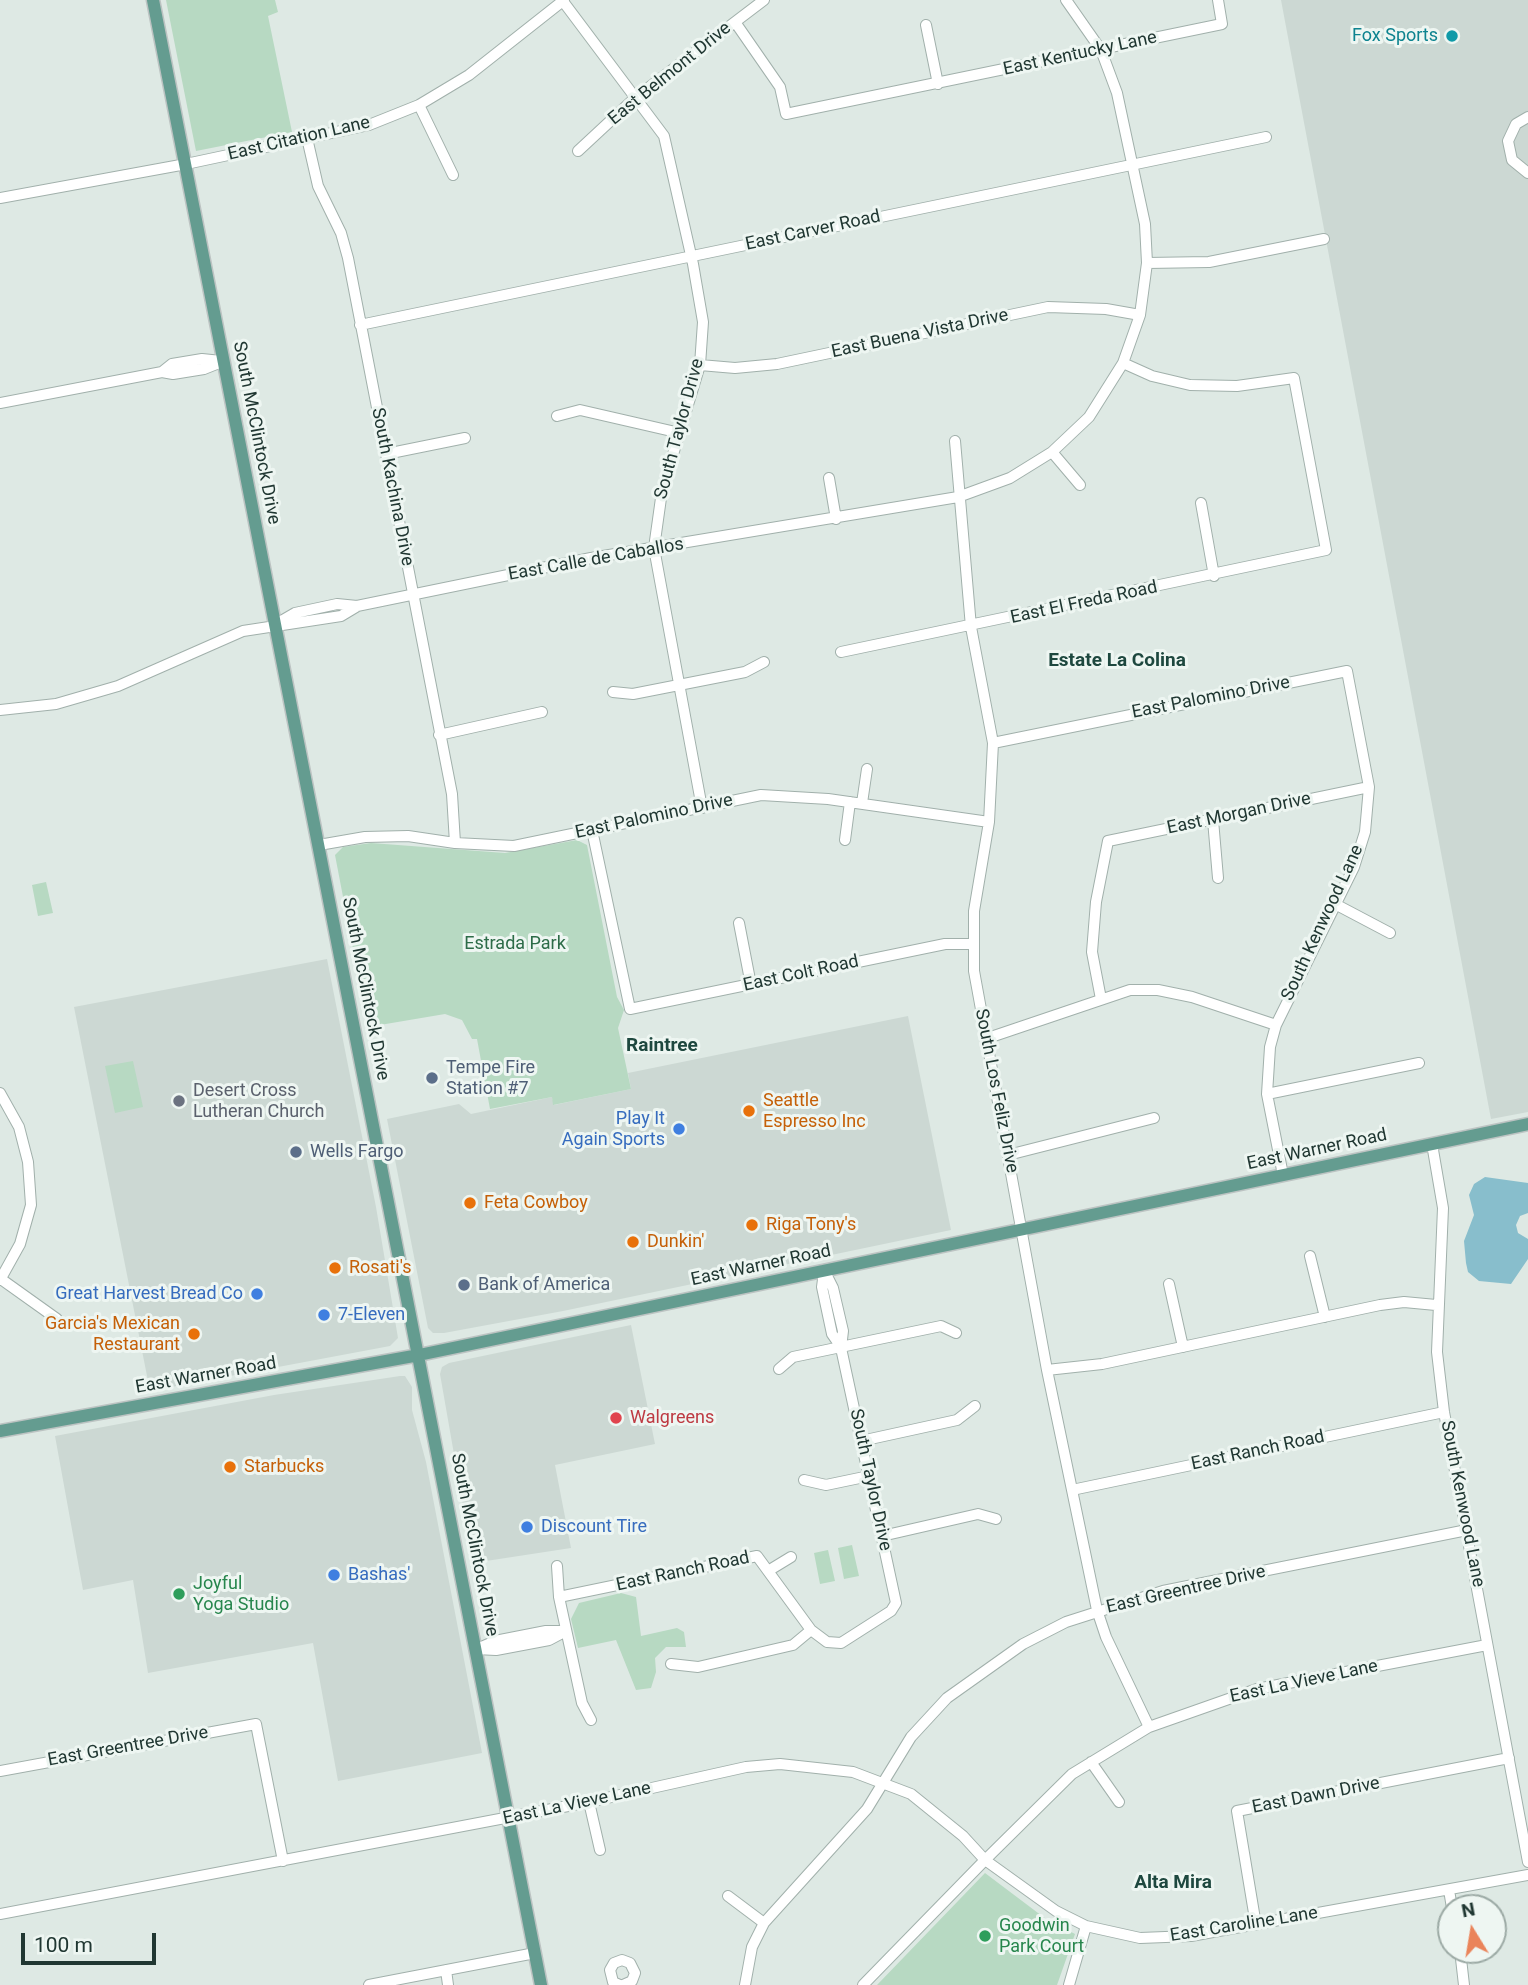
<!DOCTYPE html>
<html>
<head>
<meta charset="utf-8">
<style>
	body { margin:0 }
	#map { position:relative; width:1528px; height:1985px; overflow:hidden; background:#dee9e4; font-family:Roboto,sans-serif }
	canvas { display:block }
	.north { position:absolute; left:1437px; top:1894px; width:70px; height:70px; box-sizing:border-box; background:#eef6f2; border:2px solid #9caaa5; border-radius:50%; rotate:349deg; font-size:19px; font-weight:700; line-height:28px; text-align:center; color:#203732 }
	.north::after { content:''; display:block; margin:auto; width:24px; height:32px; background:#ea845a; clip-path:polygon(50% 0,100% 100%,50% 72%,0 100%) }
	.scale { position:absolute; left:21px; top:1933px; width:135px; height:32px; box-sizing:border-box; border:4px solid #203732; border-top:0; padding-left:9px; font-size:21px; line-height:24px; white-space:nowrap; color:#203732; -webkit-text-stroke:5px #eef6f2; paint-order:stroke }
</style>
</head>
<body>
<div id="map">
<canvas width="1528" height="1985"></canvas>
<div class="north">N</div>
<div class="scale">100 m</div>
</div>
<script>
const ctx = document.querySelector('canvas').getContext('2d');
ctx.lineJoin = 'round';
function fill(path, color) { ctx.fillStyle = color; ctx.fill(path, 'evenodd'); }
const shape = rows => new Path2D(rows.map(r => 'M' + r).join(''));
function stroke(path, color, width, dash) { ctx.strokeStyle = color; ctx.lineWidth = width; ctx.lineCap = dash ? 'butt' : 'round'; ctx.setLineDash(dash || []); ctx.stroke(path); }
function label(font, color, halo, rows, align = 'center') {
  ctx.font = font + ' Roboto,sans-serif'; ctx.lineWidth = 6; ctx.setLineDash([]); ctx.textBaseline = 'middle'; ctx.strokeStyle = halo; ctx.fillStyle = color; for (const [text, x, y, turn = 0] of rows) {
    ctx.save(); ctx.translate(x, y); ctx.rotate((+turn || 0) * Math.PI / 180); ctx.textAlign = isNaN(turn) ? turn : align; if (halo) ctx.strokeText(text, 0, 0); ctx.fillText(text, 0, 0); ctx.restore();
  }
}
const built = shape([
	[1281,0,1528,0,1528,1112,1491,1119],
	[327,959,376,1207,398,1338,390,1346,150,1391,74,1007],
	[908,1016,951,1230,563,1311,444,1333,433,1333,428,1328,387,1119,459,1104,471,1114,552,1097,554,1105,631,1089,628,1073],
	[631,1325,655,1444,555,1465,571,1548,473,1563,440,1374,442,1367,449,1363],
	[400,1376,405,1376,412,1387,412,1410,426,1462,482,1753,338,1781,313,1643,148,1673,133,1580,83,1590,55,1436,274,1395]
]);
const green = shape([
	[166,0,275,0,278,12,268,16,292,132,196,151],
	[577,840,587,845,617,997,624,1010,618,1028,631,1089,553,1105,552,1097,490,1109,477,1039,472,1039,462,1020,445,1014,368,1027,335,855,343,847,371,843,505,853],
	[46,882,53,913,38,916,32,885],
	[133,1061,143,1107,115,1113,105,1066],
	[852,1545,859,1576,844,1579,838,1548],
	[828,1550,835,1581,820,1584,814,1553],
	[621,1593,636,1597,641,1636,677,1628,684,1632,686,1647,666,1647,655,1658,656,1672,651,1688,636,1690,616,1640,578,1648,571,1619,579,1603],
	[985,1873,1046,1919,1075,1934,1057,1985,877,1985]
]);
const water = shape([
	[1485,1177,1528,1183,1528,1213,1520,1216,1516,1225,1518,1233,1528,1239,1528,1259,1511,1284,1479,1281,1468,1272,1466,1263,1464,1241,1474,1215,1469,1195,1474,1184]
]);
const minor = shape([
	[562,0,664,136,693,264,703,322,700,365,662,491,654,548,702,808],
	[735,22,780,87,786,114,1222,24,1218,0],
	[926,25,938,84],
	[419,105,453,175],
	[1528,117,1516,124,1508,141,1512,160,1528,173],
	[307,138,318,186,341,233,348,258,452,794,455,843],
	[578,151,635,98,764,0],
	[0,198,186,164,369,125,419,105,469,75,564,0],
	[1147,263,1209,262,1324,239],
	[360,325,1266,137],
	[700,365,735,368,777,364,1048,307,1106,309,1140,315],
	[162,372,172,364,202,359,221,361],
	[0,403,162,372,173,374,204,369,224,361],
	[557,416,580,410,680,433],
	[955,441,971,627,993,743,989,822,974,911,974,971,1047,1370,1097,1610,1106,1637,1149,1727],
	[1052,452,1080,485],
	[386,454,465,438],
	[829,478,836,519],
	[1201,503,1214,576],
	[276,624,295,613,337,604,357,606,591,558,958,497,1010,478,1052,452,1089,417,1123,363,1140,315,1147,263,1145,224,1117,93,1101,50,1066,0],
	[841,652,1326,550,1294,378,1237,386,1190,385,1152,376,1123,363],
	[613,692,633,694,745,672,764,662],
	[0,710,56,704,118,686,243,631,341,616,356,607],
	[439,735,542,712],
	[993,743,1347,671,1369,787,1365,832,1354,867,1276,1025,1270,1047,1267,1094,1283,1175],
	[862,803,867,769],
	[1213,820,1218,878],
	[592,830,630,1009,945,944,972,944],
	[845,840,850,802],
	[319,845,365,837,408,836,455,843,514,846,761,795,828,799,989,822],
	[1335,904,1390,933],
	[739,923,751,985],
	[1101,999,1092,952,1096,902,1108,841,1369,787],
	[985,1039,1130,990,1158,990,1192,997,1276,1025],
	[0,1093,19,1127,28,1162,31,1205,20,1244,0,1280],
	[1267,1094,1419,1063],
	[1432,1144,1443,1208,1437,1352,1444,1412,1528,1862],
	[1008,1155,1154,1118],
	[1310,1256,1325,1317],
	[824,1272,822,1287,832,1334,841,1347],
	[1,1279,57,1319],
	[1169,1284,1183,1347],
	[779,1369,793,1357,941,1326,956,1333],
	[1047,1370,1102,1364,1380,1305,1404,1302,1436,1305],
	[861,1441,957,1420,975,1406],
	[804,1480,826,1485,869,1476],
	[1072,1490,1444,1412],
	[882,1536,978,1514,996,1519],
	[557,1566,559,1597,582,1703,591,1720],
	[768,1571,791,1557],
	[559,1597,757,1556,811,1630],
	[479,1648,495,1641,546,1631,566,1631],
	[476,1649,496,1650,549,1640,566,1631],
	[671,1664,698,1667,793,1645,811,1630,827,1642,841,1643,891,1611,896,1603,841,1348,843,1331,833,1288,824,1270],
	[1091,1762,1119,1802],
	[0,1771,256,1724,283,1861],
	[589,1802,600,1850],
	[1449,1890,1452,1908],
	[728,1896,764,1923],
	[0,1914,589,1802,746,1767,780,1764,853,1772,911,1794,963,1836,985,1860,1072,1774,1149,1727,1257,1689,1487,1645],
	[1256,1925,1237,1811,1509,1758],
	[1460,1950,1464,1985],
	[446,1970,448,1985],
	[369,1985,535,1953],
	[620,1985,613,1982,610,1970,614,1963,622,1960,630,1963,635,1973,632,1981,623,1985],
	[745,1985,752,1947,764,1923,867,1809,911,1737,947,1698,1023,1644,1066,1622,1163,1591,1467,1530],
	[863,1985,985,1860,1056,1911,1086,1926,1140,1938,1191,1936,1528,1875],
	[1069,1985,1086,1926]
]);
const major = shape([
	[153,0,541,1985],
	[0,1431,419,1355,1528,1124]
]);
const markers = [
	[1452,36,7,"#0f9aa8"],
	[432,1078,7,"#5c6f8a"],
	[179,1101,7,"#6b7280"],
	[749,1111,7,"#e8710a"],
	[679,1129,7,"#3f7fe0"],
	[296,1152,7,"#5c6f8a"],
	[470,1203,7,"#e8710a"],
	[752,1225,7,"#e8710a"],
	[633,1242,7,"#e8710a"],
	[335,1268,7,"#e8710a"],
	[464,1285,7,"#5c6f8a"],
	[257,1294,7,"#3f7fe0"],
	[324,1315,7,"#3f7fe0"],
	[194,1334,7,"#e8710a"],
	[616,1418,7,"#e0444e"],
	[230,1467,7,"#e8710a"],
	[527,1527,7,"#3f7fe0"],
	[334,1575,7,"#3f7fe0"],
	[179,1594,7,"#2e9e5b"],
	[985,1936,7,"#2e9e5b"]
];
const cultureNames = [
	["Fox Sports",1438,36]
];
const streetNames = [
	["East Kentucky Lane",1080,54,-12],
	["East Belmont Drive",670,74,-39],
	["East Citation Lane",299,139,-13],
	["East Carver Road",813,231,-12],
	["East Buena Vista Drive",920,334,-12],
	["South Taylor Drive",680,429,-75],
	["South McClintock Drive",256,433,79],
	["South Kachina Drive",392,487,79],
	["East Calle de Caballos",596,560,-10],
	["East El Freda Road",1084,603,-12],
	["East Palomino Drive",1211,698,-11],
	["East Morgan Drive",1239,814,-12],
	["East Palomino Drive",654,817,-12],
	["South Kenwood Lane",1323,923,-65],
	["East Colt Road",801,974,-12],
	["South McClintock Drive",365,989,79],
	["South Los Feliz Drive",996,1091,79],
	["East Warner Road",1317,1150,-12],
	["East Warner Road",761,1266,-12],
	["East Warner Road",206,1376,-10],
	["East Ranch Road",1258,1451,-12],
	["South Taylor Drive",870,1480,78],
	["South Kenwood Lane",1462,1504,79],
	["South McClintock Drive",474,1545,79],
	["East Ranch Road",683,1572,-12],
	["East Greentree Drive",1186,1590,-13],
	["East La Vieve Lane",1304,1682,-12],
	["East Greentree Drive",128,1747,-10],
	["East Dawn Drive",1316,1796,-11],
	["East La Vieve Lane",577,1804,-12],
	["East Caroline Lane",1244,1925,-9]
];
const parkNames = [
	["Estrada Park",515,944]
];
const serviceNames = [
	["Tempe Fire",446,1068],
	["Station #7",446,1089],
	["Wells Fargo",310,1152],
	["Bank of America",478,1285]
];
const worshipNames = [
	["Desert Cross",193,1091],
	["Lutheran Church",193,1112]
];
const foodNames = [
	["Seattle",763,1101],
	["Espresso Inc",763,1122],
	["Feta Cowboy",484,1203],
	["Riga Tony's",766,1225],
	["Dunkin'",647,1242],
	["Rosati's",349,1268],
	["Garcia's Mexican",180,1324,"right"],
	["Restaurant",180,1345,"right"],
	["Starbucks",244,1467]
];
const shopNames = [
	["Play It",665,1119,"right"],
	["Again Sports",665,1140,"right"],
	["Great Harvest Bread Co",243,1294,"right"],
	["7-Eleven",338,1315],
	["Discount Tire",541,1527],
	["Bashas'",348,1575]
];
const healthNames = [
	["Walgreens",630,1418]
];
const leisureNames = [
	["Joyful",193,1584],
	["Yoga Studio",193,1605],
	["Goodwin",999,1926],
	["Park Court",999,1947]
];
const neighbourhoodNames = [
	["Estate La Colina",1117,661],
	["Raintree",662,1046],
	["Alta Mira",1173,1883]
];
fill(built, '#ccd8d3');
fill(green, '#b7d9c2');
fill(water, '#88becc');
stroke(minor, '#a1b0ab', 12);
stroke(major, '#bcc3c2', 15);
stroke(minor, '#fff', 10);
stroke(major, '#649c90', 12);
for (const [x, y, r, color] of markers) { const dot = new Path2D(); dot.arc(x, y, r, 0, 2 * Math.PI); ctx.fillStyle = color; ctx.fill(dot); stroke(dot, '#eef6f2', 2.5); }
label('18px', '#0d838f', '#eef6f2', cultureNames, 'right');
label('18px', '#203732', '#eef6f2', streetNames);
label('18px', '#2d6c48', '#eef6f2', parkNames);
label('18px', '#4e5e75', '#eef6f2', serviceNames, 'left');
label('18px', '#5b616d', '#eef6f2', worshipNames, 'left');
label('18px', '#c56008', '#eef6f2', foodNames, 'left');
label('18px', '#366cbe', '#eef6f2', shopNames, 'left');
label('18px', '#be3a42', '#eef6f2', healthNames, 'left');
label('18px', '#27864d', '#eef6f2', leisureNames, 'left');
label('bold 19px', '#1e483f', '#eef6f2', neighbourhoodNames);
</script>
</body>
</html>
